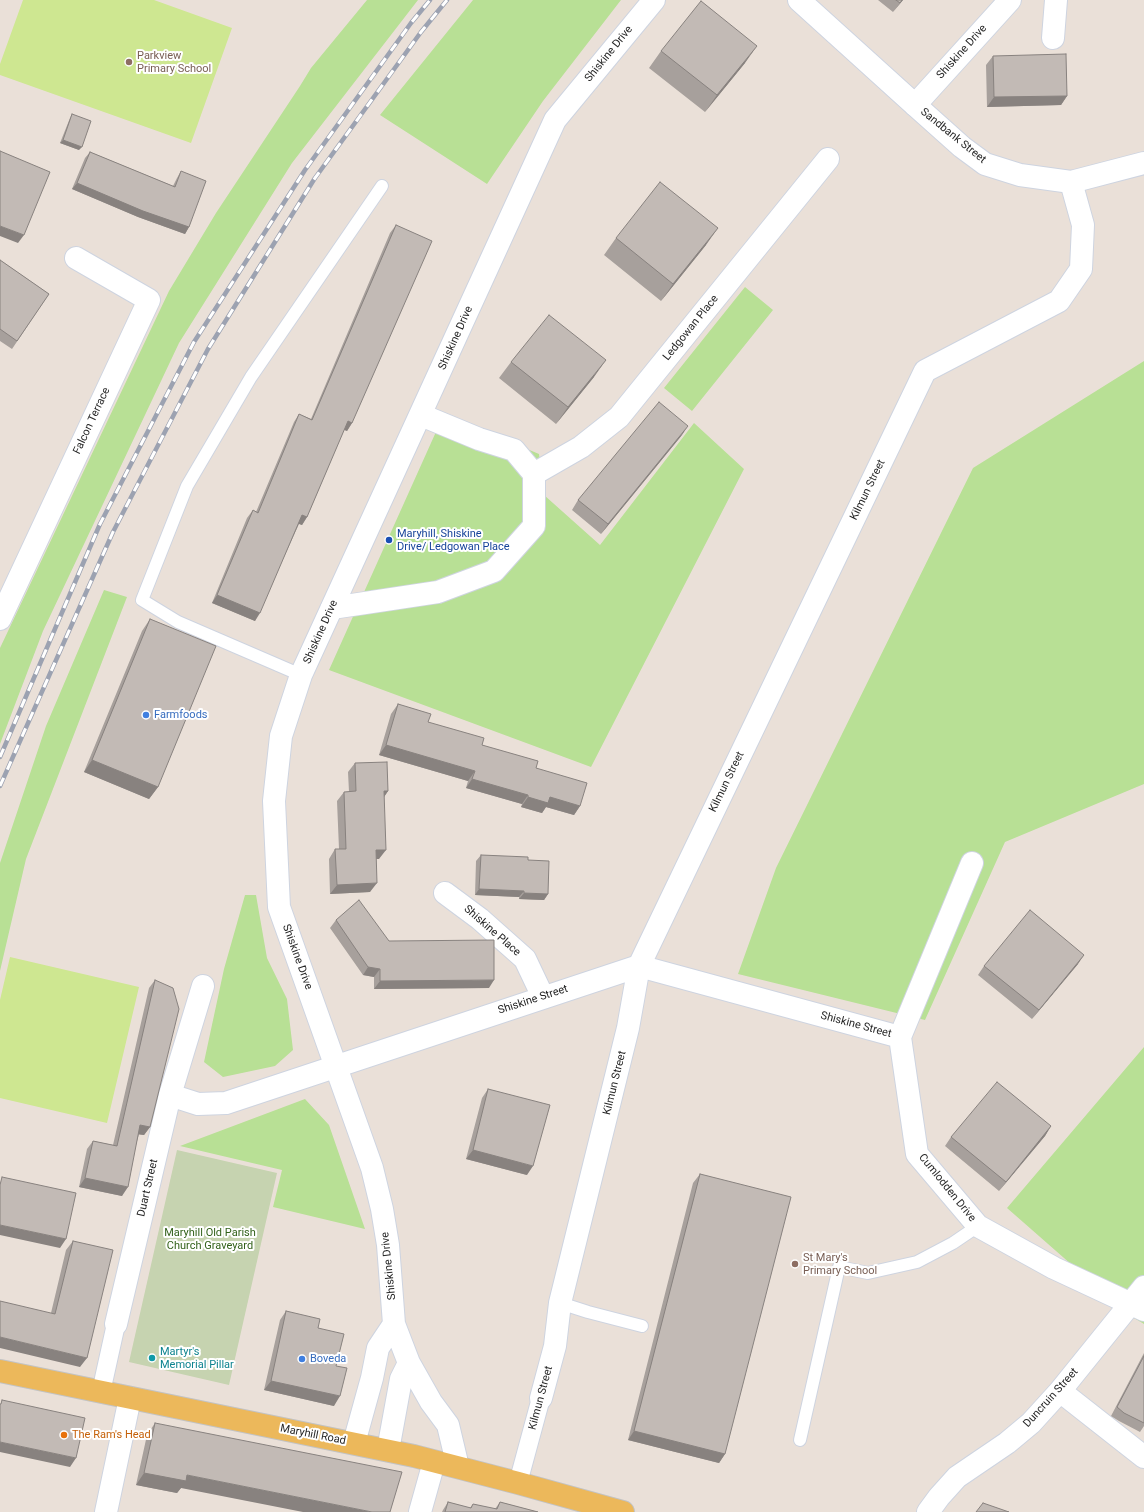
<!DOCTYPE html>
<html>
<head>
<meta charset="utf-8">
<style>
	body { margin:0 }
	canvas { display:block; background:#eae0d8 }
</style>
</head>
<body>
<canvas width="1144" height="1512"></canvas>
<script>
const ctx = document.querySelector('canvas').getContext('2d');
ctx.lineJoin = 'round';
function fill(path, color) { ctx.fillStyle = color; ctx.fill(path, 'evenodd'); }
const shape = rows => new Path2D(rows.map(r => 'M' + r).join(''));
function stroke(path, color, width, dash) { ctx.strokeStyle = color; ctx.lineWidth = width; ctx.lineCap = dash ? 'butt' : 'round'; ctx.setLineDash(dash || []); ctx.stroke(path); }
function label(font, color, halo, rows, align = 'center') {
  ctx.font = font + ' Roboto,sans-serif'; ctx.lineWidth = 4; ctx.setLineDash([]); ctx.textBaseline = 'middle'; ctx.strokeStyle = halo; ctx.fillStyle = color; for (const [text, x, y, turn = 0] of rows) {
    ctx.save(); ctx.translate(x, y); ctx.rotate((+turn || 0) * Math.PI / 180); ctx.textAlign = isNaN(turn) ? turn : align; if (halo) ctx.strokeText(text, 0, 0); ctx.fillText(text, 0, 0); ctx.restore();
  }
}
const green = shape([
	[367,0,418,0,292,163,179,343,43,631,0,744,0,648,169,291,216,213,300,86,311,68],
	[473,0,621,0,543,101,487,184,380,115],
	[745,287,773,310,692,411,664,388],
	[1144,361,1144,784,1005,842,925,1020,738,974,776,868,973,468],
	[444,414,539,454,544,495,600,545,694,423,744,469,591,767,329,670],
	[104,590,127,597,26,859,0,971,0,863,46,726],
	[245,895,256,895,267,958,287,999,293,1050,275,1066,223,1077,204,1062,224,969],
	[1144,1047,1144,1324,1129,1315,1007,1208],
	[305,1099,329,1125,365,1229,273,1207,282,1170,180,1146]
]);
const cemetery = shape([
	[177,1150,277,1173,229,1385,129,1362]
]);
const pitch = shape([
	[23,0,154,0,232,28,191,143,0,75,0,64],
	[10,957,139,987,107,1123,0,1098,0,1000]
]);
const service = shape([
	[301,675,178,622,142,600,187,486,251,377,382,186],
	[560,1303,588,1312,642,1326],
	[800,1440,839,1267,868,1273,917,1262,953,1243,978,1226]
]);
const pedestrian = shape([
	[101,1392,116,1324],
	[518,1483,541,1398]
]);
const minor = shape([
	[1053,38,1056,0],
	[915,105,1010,0],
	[534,474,581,447,619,417,828,159],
	[332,608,438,592,494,571,534,526,534,474,514,450,479,439,421,415],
	[0,619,149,300,76,258],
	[445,893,480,919,525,959,543,997],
	[900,1037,917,1154,978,1226,1054,1268,1144,1310],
	[900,1037,972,863],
	[170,1095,198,1104,226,1103,639,966,900,1037],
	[116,1324,170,1095,203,986],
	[1060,1391,1144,1457],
	[541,1398,555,1346,560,1303,628,1028,639,966,925,371,1059,301,1081,269,1083,225,1071,182],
	[106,1512,130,1398],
	[420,1512,434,1462],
	[928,1512,939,1497,957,1477,1007,1443,1031,1423,1060,1391,1144,1287]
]);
const tertiary = shape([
	[799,0,915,105,962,147,985,164,1020,175,1071,182,1144,163],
	[354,1443,372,1378,378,1348,394,1324],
	[388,1450,401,1379,409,1363],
	[458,1467,448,1425,431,1402,409,1363,394,1324,388,1245,382,1209,372,1168,279,907,274,801,281,736,301,675,555,120,654,0]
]);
const primary = shape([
	[0,1371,414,1456,518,1483,623,1512]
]);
const rail = shape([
	[0,757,100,524,194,342,305,170,411,23,430,0],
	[0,786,113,532,208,349,315,178,421,32,447,0]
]);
const wall = shape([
	[878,0,903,0,893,12],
	[661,51,745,63,705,112,649,68],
	[993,56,1067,96,1061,105,987,107,986,65],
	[72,114,79,150,60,143,70,118],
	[90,152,173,186,177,178,181,171,189,227,185,234,138,217,72,189,85,158],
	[396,225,352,423,347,431,344,430,307,517,302,525,299,524,255,621,212,603,247,518,253,510,256,512,294,422,299,414,311,419,390,233],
	[616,238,706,245,661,301,604,255],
	[0,260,49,294,12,349,0,341],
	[511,362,594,377,556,424,499,378],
	[682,435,601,534,572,510,578,500],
	[150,619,158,787,149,799,84,772,142,631],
	[398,704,428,722,536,768,580,806,574,815,546,807,542,813,521,807,522,804,466,788,468,781,379,755,391,714],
	[355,763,388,791,384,797,379,859,376,859,370,892,330,894,329,859,335,849,339,849,337,801,344,792,349,792,348,772],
	[481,855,528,860,548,894,544,900,519,899,519,897,475,895,476,861],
	[336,920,389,941,489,988,374,989,374,977,363,975,330,928],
	[1078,964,1032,1019,978,975,984,966],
	[155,980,150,1127,144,1135,139,1134,122,1196,79,1187,87,1149,93,1141,113,1145,149,988],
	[488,1089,527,1175,466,1159,482,1098],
	[1051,1126,1045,1136,999,1191,945,1146,951,1137],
	[700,1174,725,1454,719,1463,628,1440,693,1183],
	[73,1241,80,1367,51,1313,66,1250],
	[286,1311,318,1328,336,1366,334,1406,264,1390,280,1320],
	[1144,1353,1144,1426,1140,1432,1119,1421,1111,1416],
	[155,1423,181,1488,177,1493,136,1485,147,1435],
	[448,1502,470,1508,473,1504,495,1509,500,1502,538,1512,442,1512,443,1510]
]);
const shadedWall = shape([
	[902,0,903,0,893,12,900,3],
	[757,46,745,63,705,112,717,95],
	[1067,96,1061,105,987,107,994,97],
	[63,140,82,147,79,150,60,143],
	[77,183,189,227,185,234,138,217,72,189],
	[0,226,24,235,18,243,0,236],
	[718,228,706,245,661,301,673,284],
	[606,360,594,377,556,424,568,407],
	[348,421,352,423,347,431,343,429],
	[688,426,682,435,601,534,608,524],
	[302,515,307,517,302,525,297,523],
	[217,595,260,613,255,621,212,603],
	[386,745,475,771,468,781,379,755],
	[92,760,158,787,149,799,84,772],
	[472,779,528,795,522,804,466,788],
	[384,791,388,791,382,800],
	[528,797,550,797,580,806,574,815,546,807,542,813,521,807],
	[376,850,386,850,379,859,369,859],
	[377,883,370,892,330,894,337,885],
	[479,889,524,891,519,897,475,895],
	[524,893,548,894,544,900,519,899],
	[1084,955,1078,964,1032,1019,1039,1010],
	[368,967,380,969,374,977,363,975],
	[494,980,489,988,374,989,380,981],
	[140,1125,150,1127,144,1135,135,1134],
	[1051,1126,1045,1136,999,1191,1006,1182],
	[473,1150,533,1166,527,1175,466,1159],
	[85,1178,128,1187,122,1196,79,1187],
	[0,1225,66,1239,60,1248,0,1235],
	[0,1337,87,1358,80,1367,0,1348],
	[271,1381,340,1396,334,1406,264,1390],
	[634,1431,725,1454,719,1463,628,1440],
	[0,1442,76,1458,70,1467,0,1452],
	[144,1473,187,1475,372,1512,303,1512,181,1488,177,1493,136,1485]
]);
const building = shape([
	[896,0,902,0,900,3,896,0],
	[701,1,757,46,717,95,661,51,701,1],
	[1066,54,1067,96,994,97,993,56,1066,54],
	[72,114,91,121,82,147,63,140,72,114],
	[0,151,50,172,24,235,0,226,0,151],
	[90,152,175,187,181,171,206,181,189,227,143,211,77,183,90,152],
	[660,182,718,228,673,284,616,238,660,182],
	[396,225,432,241,352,423,348,421,307,517,302,515,260,613,217,595,253,510,258,513,299,414,312,420,396,225],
	[0,260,49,294,17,341,0,329,0,260],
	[549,315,606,360,568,407,511,362,549,315],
	[659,402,688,426,608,524,578,500,659,402],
	[150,619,216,646,158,787,92,760,150,619],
	[398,704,431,714,428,722,484,738,482,745,538,761,536,768,587,783,580,806,550,797,548,803,528,797,528,795,472,779,475,771,386,745,398,704],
	[387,762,388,791,384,791,386,850,376,850,377,883,337,885,335,849,346,849,344,792,356,791,355,763,387,762],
	[481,855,528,857,528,860,549,861,548,894,524,893,524,891,479,889,481,855],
	[359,900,389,941,494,940,494,980,380,981,380,969,368,967,336,920,359,900],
	[1030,910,1084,955,1039,1010,984,966,1030,910],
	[155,980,173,988,179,1009,150,1127,140,1125,128,1187,85,1178,93,1141,117,1146,155,980],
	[997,1082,1051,1126,1006,1182,951,1137,997,1082],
	[488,1089,550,1105,533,1166,473,1150,488,1089],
	[700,1174,791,1197,725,1454,634,1431,700,1174],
	[2,1177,76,1193,66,1239,0,1225,0,1185,2,1177],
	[73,1241,113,1250,87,1358,0,1337,0,1301,55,1314,73,1241],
	[286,1311,320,1319,318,1328,344,1334,336,1366,347,1368,340,1396,271,1381,286,1311],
	[1144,1356,1144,1423,1124,1413,1117,1407,1144,1356],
	[2,1400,85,1418,76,1458,0,1442,0,1404,1,1404,2,1400],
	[155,1423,402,1472,390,1512,372,1512,187,1475,186,1481,144,1473,155,1423],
	[448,1502,471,1508,473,1504,497,1509,500,1502,538,1512,445,1512,448,1502],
	[983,1503,1009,1512,976,1512,983,1503]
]);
const markers = [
	[129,62,4,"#8d6e63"],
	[389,540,4,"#1a4fb4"],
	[146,715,4,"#3f7fe0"],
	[795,1264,4,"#8d6e63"],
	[152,1358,4,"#0f9aa8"],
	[302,1359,4,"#3f7fe0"],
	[64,1435,4,"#e8710a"]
];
const streetNames = [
	["Shiskine Drive",962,52,-48],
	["Shiskine Drive",609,54,-51],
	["Sandbank Street",953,136,39],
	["Ledgowan Place",691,328,-51],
	["Shiskine Drive",456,338,-66],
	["Falcon Terrace",92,421,-65],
	["Kilmun Street",868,490,-64],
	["Shiskine Drive",321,632,-66],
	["Kilmun Street",727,782,-64],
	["Shiskine Place",492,931,41],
	["Shiskine Drive",297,957,70],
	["Shiskine Street",533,1000,-18],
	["Shiskine Street",856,1025,15],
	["Kilmun Street",615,1083,-76],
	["Duart Street",148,1188,-77],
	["Cumlodden Drive",947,1188,51],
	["Shiskine Drive",389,1266,-96],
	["Kilmun Street",541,1398,-75],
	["Duncruin Street",1051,1398,-48],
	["Maryhill Road",313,1435,11]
];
const educationNames = [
	["Parkview",137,56],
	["Primary School",137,69],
	["St Mary's",803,1258],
	["Primary School",803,1271]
];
const transitNames = [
	["Maryhill, Shiskine",397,534],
	["Drive/ Ledgowan Place",397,547]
];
const shopNames = [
	["Farmfoods",154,715],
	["Boveda",310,1359]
];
const parkNames = [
	["Maryhill Old Parish",210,1233],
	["Church Graveyard",210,1246]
];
const cultureNames = [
	["Martyr's",160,1352],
	["Memorial Pillar",160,1365]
];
const foodNames = [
	["The Ram's Head",72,1435]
];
fill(green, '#b8e095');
fill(cemetery, '#c6d3b0');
fill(pitch, '#cee791');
stroke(service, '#ced4e0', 14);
stroke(pedestrian, '#ced4e0', 20);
stroke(minor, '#ced4e0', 24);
stroke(tertiary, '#ced4e0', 24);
stroke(primary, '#c3c3c3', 24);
stroke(service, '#fff', 12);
stroke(pedestrian, '#fff', 18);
stroke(minor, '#fff', 22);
stroke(tertiary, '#fff', 22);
stroke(primary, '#ecb85b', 22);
stroke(rail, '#9ca2b1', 4.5);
stroke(rail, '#fff', 3, [9]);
fill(wall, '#a7a09c');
fill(shadedWall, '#88827f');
fill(building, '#c2bab5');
stroke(building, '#88827f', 1);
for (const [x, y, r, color] of markers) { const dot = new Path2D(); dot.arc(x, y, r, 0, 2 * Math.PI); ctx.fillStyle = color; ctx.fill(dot); stroke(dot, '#fff', 1.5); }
label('11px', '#272727', '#fff', streetNames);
label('11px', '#785e54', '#fff', educationNames, 'left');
label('11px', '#164399', '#fff', transitNames, 'left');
label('11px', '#366cbe', '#fff', shopNames, 'left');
label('11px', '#32611a', '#fff', parkNames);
label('11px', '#0d838f', '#fff', cultureNames, 'left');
label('11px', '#c56008', '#fff', foodNames, 'left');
</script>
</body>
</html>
